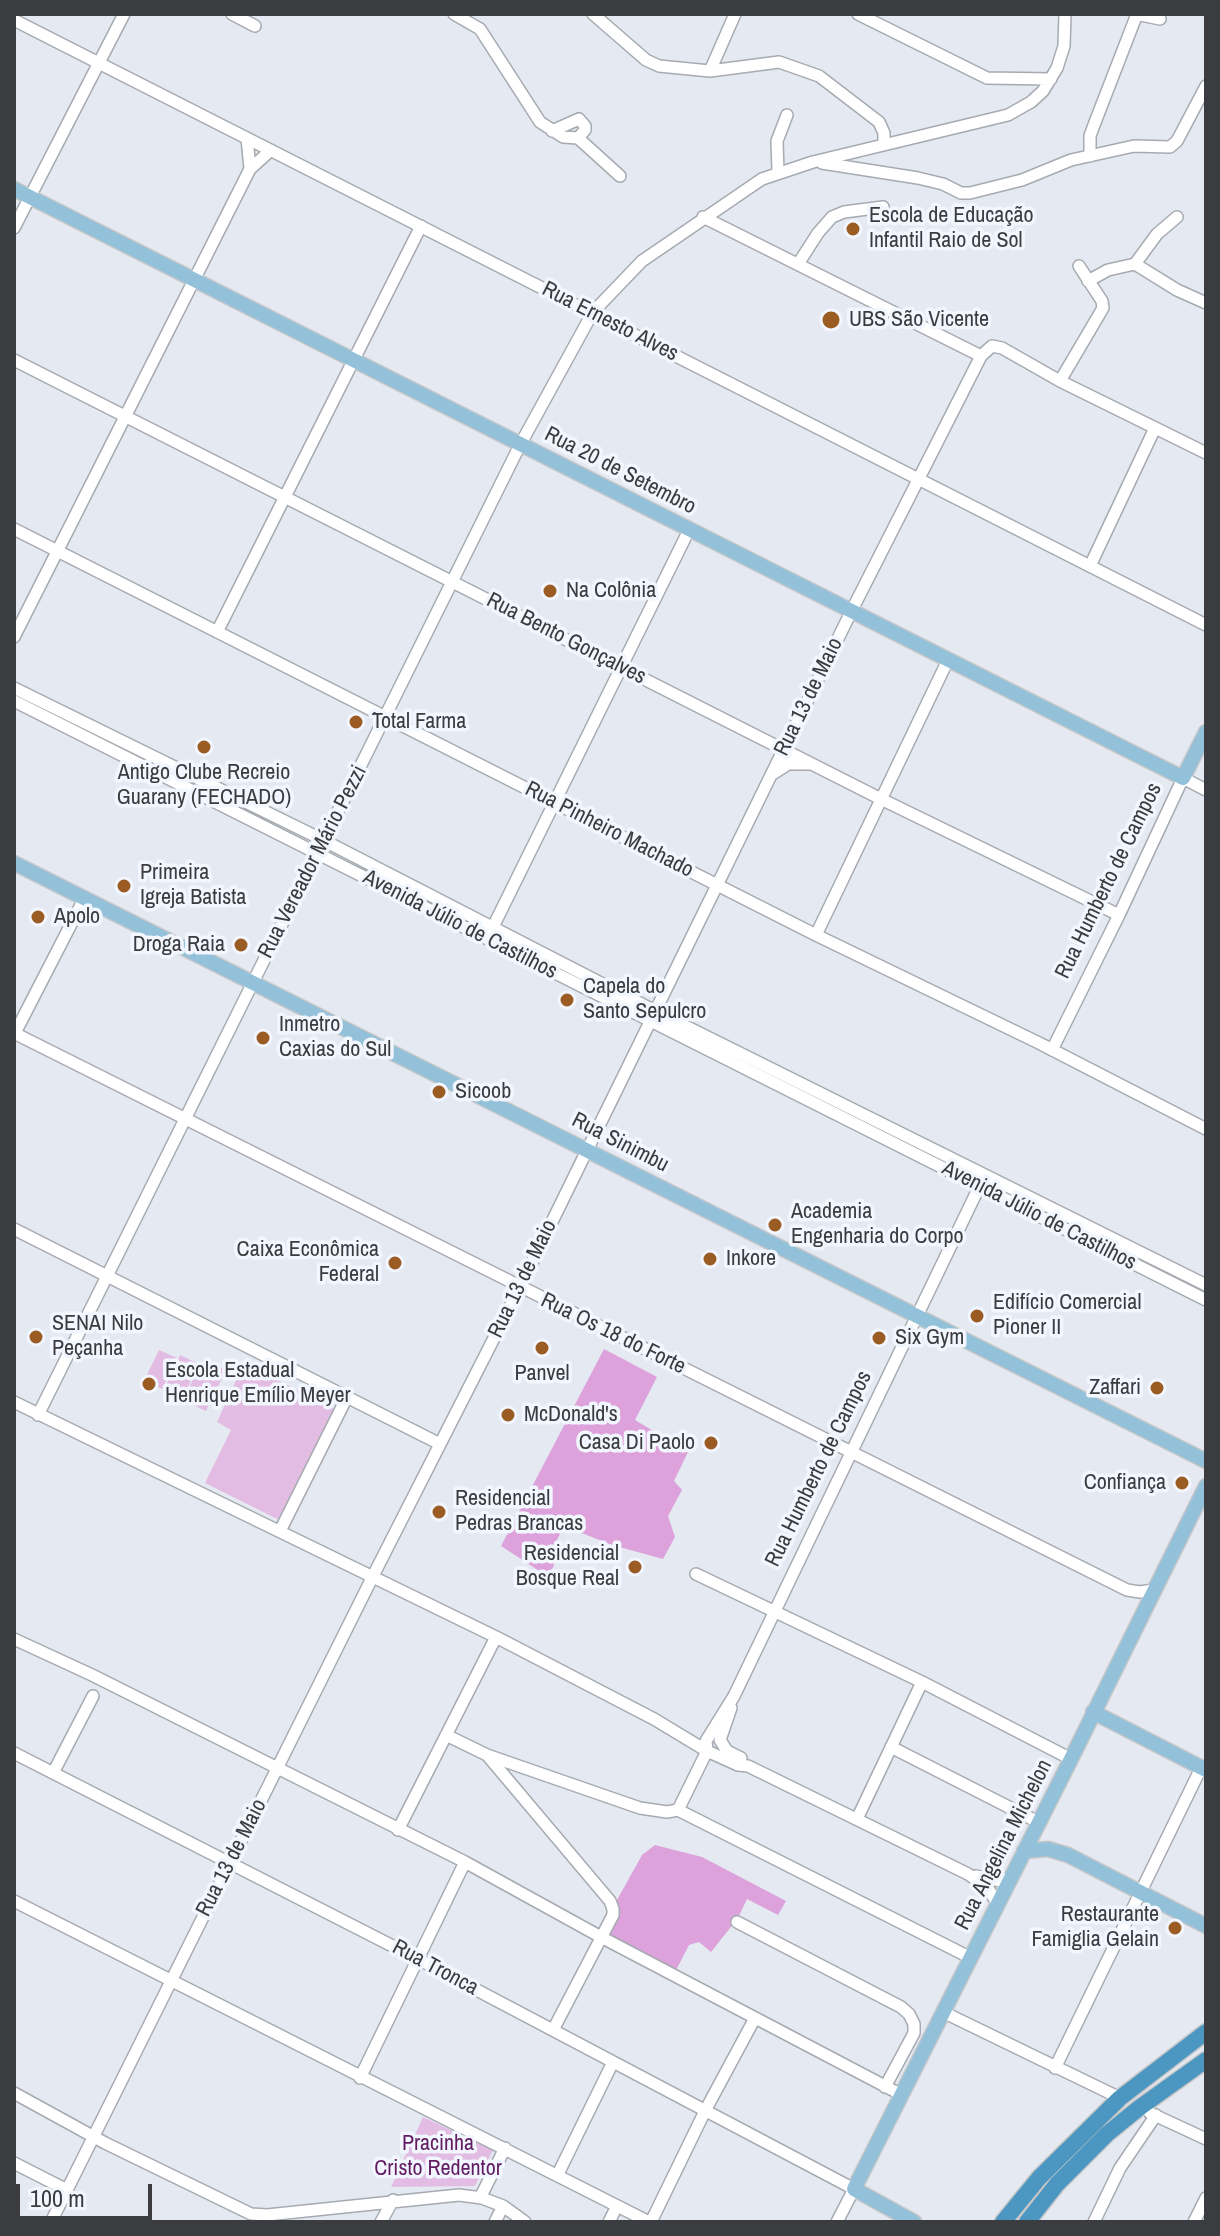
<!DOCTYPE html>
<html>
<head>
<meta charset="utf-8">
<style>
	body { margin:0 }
	#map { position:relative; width:1220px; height:2236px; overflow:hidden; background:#e5e9f1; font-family:"Archivo Narrow",sans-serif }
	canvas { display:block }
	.frame { position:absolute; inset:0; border:16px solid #3b3c3f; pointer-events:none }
	.scale { position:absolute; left:16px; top:2184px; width:136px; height:36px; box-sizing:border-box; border:4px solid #3b3c3f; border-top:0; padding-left:10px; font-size:24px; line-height:28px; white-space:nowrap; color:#3b3c3f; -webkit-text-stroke:6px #f2f6fe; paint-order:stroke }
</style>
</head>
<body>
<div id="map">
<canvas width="1220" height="2236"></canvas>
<div class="frame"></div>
<div class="scale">100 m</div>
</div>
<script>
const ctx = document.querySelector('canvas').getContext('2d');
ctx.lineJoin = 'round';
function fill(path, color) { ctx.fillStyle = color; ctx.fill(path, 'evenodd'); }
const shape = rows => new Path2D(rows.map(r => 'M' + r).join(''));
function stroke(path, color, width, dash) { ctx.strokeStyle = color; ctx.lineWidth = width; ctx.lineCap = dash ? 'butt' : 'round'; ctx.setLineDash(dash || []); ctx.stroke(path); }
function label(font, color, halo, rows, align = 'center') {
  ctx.font = font + ' "Archivo Narrow",sans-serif'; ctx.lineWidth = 7; ctx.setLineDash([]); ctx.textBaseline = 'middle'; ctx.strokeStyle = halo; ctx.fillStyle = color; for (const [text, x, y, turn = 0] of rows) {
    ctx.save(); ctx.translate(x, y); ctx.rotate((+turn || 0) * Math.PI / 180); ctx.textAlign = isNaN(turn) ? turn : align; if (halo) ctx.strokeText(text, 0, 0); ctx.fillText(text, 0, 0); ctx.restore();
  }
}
const green = shape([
	[159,1350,177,1358,162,1389,144,1381],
	[180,1355,199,1364,182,1399,164,1390],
	[203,1359,226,1370,206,1411,183,1400],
	[244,1363,334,1409,279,1520,205,1483,231,1430,217,1422],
	[423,2117,493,2150,475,2186,391,2187]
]);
const forest = shape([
	[604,1349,657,1377,635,1420,688,1452,674,1481,682,1490,668,1516,675,1537,663,1559,612,1545,564,1526,551,1552,554,1566,547,1576,501,1546],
	[655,1845,702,1857,786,1901,778,1915,747,1899,738,1918,711,1952,699,1942,689,1945,674,1974,603,1937,617,1910,617,1900,642,1855]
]);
const minor = shape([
	[232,14,255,26],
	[454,14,480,29,540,122,563,137,578,138],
	[593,14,646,60,659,66,710,71,779,62,819,76,879,122,884,133,884,144],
	[858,14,987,78,1051,79],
	[1136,14,1160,19],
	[14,20,1206,625],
	[710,71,735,14],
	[552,131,579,119,585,126,585,130,578,138],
	[247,138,250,169],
	[578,138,620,176],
	[1090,156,1090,136,1094,125,1137,14],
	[822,163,918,178,943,184,961,193,970,193,1022,180,1071,160,1134,146,1170,147,1177,141,1206,86],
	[778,172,777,141,787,115],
	[703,217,981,356],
	[14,228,124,14],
	[798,264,818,233,832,217,844,212,883,207],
	[1135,264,1177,290,1206,303],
	[1088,281,1108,270,1135,264,1157,234,1177,217],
	[14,360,881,799,1119,915],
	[1060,381,1103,308,1102,301,1079,266],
	[14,529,816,935,1039,1043,1206,1129],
	[1090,566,1155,428],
	[217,632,421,226],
	[14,637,250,169,271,150],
	[14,688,323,840,655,1011,1206,1285],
	[14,701,1206,1300],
	[774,773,788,764,810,764],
	[491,931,689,530],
	[816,935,948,660],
	[14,1033,1127,1590,1140,1592,1153,1590],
	[14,1035,84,899],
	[1052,1050,1119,915,1183,778,1206,790],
	[14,1229,440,1444],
	[14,1402,496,1637,654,1719,707,1751,738,1765,748,1766,968,1874,988,1888,998,1905],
	[38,1415,520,445,593,312,642,261,762,179,813,162,1008,115,1031,102,1043,91,1057,68,1064,46,1065,14],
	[280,1531,347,1397],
	[696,1574,922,1682,1071,1759],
	[14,1639,92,1675,465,1862,601,1937,902,2095],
	[731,1708,720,1740,727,1751,741,1758],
	[446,1735,487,1755,640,1808,667,1812,678,1810],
	[891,1747,1038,1822],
	[14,1753,418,1959,854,2189,837,2222],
	[487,1755,610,1901,613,1909,613,1915,553,2030],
	[53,1773,93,1696],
	[678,1810,707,1751,706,1741,734,1696,982,1181],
	[678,1810,971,1958],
	[857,1819,922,1682],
	[398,1830,496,1637],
	[976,1876,1001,1881,1010,1878],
	[14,1901,649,2222],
	[737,1922,901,2007,909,2014,914,2024,914,2033,885,2087],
	[943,2012,1120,2098],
	[1055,2068,1201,1768],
	[360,2078,465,1862],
	[14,2093,105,2143,251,2214,267,2215,459,2195,482,2198,503,2206,525,2222],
	[1150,2113,1206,2139],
	[14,2163,67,2190],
	[558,2174,613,2062],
	[480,2198,505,2148],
	[51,2222,373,1576,520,1287,851,612,981,356,992,346,1002,348,1060,381,1206,453],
	[381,2222,393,2200],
	[495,2222,503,2206],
	[609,2222,617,2206],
	[651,2222,705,2111,755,2018],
	[1094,2222,1120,2168,1156,2115],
	[1194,2222,1206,2198]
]);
const major = shape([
	[14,189,1183,778,1206,732],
	[14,863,1206,1461],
	[1093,1712,1206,1770],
	[1024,1851,1048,1849,1068,1855,1206,1926],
	[914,2222,854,2189,1071,1759,1206,1486]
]);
const highway = shape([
	[1003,2222,1039,2178,1120,2098,1206,2032],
	[1027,2222,1057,2184,1107,2134,1139,2108,1206,2060]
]);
const markers = [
	[853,229,8,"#9b5c24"],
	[831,320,10,"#9b5c24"],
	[550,591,8,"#9b5c24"],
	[356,722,8,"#9b5c24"],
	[204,747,8,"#9b5c24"],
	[124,886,8,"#9b5c24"],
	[38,917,8,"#9b5c24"],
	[241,945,8,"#9b5c24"],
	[567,1000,8,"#9b5c24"],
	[263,1038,8,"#9b5c24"],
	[439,1092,8,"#9b5c24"],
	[775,1225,8,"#9b5c24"],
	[710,1259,8,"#9b5c24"],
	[395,1263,8,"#9b5c24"],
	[977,1316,8,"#9b5c24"],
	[36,1337,8,"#9b5c24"],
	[879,1338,8,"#9b5c24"],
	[542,1348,8,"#9b5c24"],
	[149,1384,8,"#9b5c24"],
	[1157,1388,8,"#9b5c24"],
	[508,1415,8,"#9b5c24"],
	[711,1443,8,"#9b5c24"],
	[1182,1483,8,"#9b5c24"],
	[439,1512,8,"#9b5c24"],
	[635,1567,8,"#9b5c24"],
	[1175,1928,8,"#9b5c24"]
];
const poiNames = [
	["Escola de Educação",869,216],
	["Infantil Raio de Sol",869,241],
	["UBS São Vicente",849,320],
	["Na Colônia",566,591],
	["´Total Farma",372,722],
	["Antigo Clube Recreio",204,773,"center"],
	["Guarany (FECHADO)",204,798,"center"],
	["Primeira",140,873],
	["Igreja Batista",140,898],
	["Apolo",54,917],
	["Droga Raia",225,945,"right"],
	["Capela do",583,987],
	["Santo Sepulcro",583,1012],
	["Inmetro",279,1025],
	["Caxias do Sul",279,1050],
	["Sicoob",455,1092],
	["Academia",791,1212],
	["Engenharia do Corpo",791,1237],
	["Caixa Econômica",379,1250,"right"],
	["Federal",379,1275,"right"],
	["Inkore",726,1259],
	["Edifício Comercial",993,1303],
	["Pioner II",993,1328],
	["SENAI Nilo",52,1324],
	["Peçanha",52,1349],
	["Six Gym",895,1338],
	["Escola Estadual",165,1371],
	["Henrique Emílio Meyer",165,1396],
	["Panvel",542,1374,"center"],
	["Zaffari",1141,1388,"right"],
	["McDonald's",524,1415],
	["Casa Di Paolo",695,1443,"right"],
	["Confiança",1166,1483,"right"],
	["Residencial",455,1499],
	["Pedras Brancas",455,1524],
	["Residencial",619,1554,"right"],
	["Bosque Real",619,1579,"right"],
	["Restaurante",1159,1915,"right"],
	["Famiglia Gelain",1159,1940,"right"]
];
const streetNames = [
	["Rua Ernesto Alves",610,322,27],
	["Rua 20 de Setembro",620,471,27],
	["Rua Bento Gonçalves",566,639,27],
	["Rua 13 de Maio",809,697,-64],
	["Rua Pinheiro Machado",609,830,27],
	["Rua Vereador Mário Pezzi",313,862,-63],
	["Rua Humberto de Campos",1109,881,-64],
	["Avenida Júlio de Castilhos",460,925,27],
	["Rua Sinimbu",620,1143,27],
	["Avenida Júlio de Castilhos",1039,1216,27],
	["Rua 13 de Maio",523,1279,-64],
	["Rua Os 18 do Forte",613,1334,26],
	["Rua Humberto de Campos",819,1469,-64],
	["Rua Angelina Michelon",1004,1845,-63],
	["Rua 13 de Maio",232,1858,-63],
	["Rua Tronca",435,1968,28]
];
const parkNames = [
	["Pracinha",438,2144],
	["Cristo Redentor",438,2169]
];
fill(green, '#e3bce3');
fill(forest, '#dda2dc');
stroke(minor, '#a6aab1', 14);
stroke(major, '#c8c8c9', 17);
stroke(highway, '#c8c8c9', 19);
stroke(minor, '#fff', 11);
stroke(major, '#94c1da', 14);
stroke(highway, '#4c97c1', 16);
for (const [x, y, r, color] of markers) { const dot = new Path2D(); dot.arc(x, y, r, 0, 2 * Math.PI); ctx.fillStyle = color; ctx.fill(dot); stroke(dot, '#f2f6fe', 3); }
label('22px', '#3b3c3f', '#f2f6fe', poiNames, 'left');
label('22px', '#3b3c3f', '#f2f6fe', streetNames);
label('22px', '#611c62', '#f2f6fe', parkNames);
</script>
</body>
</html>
